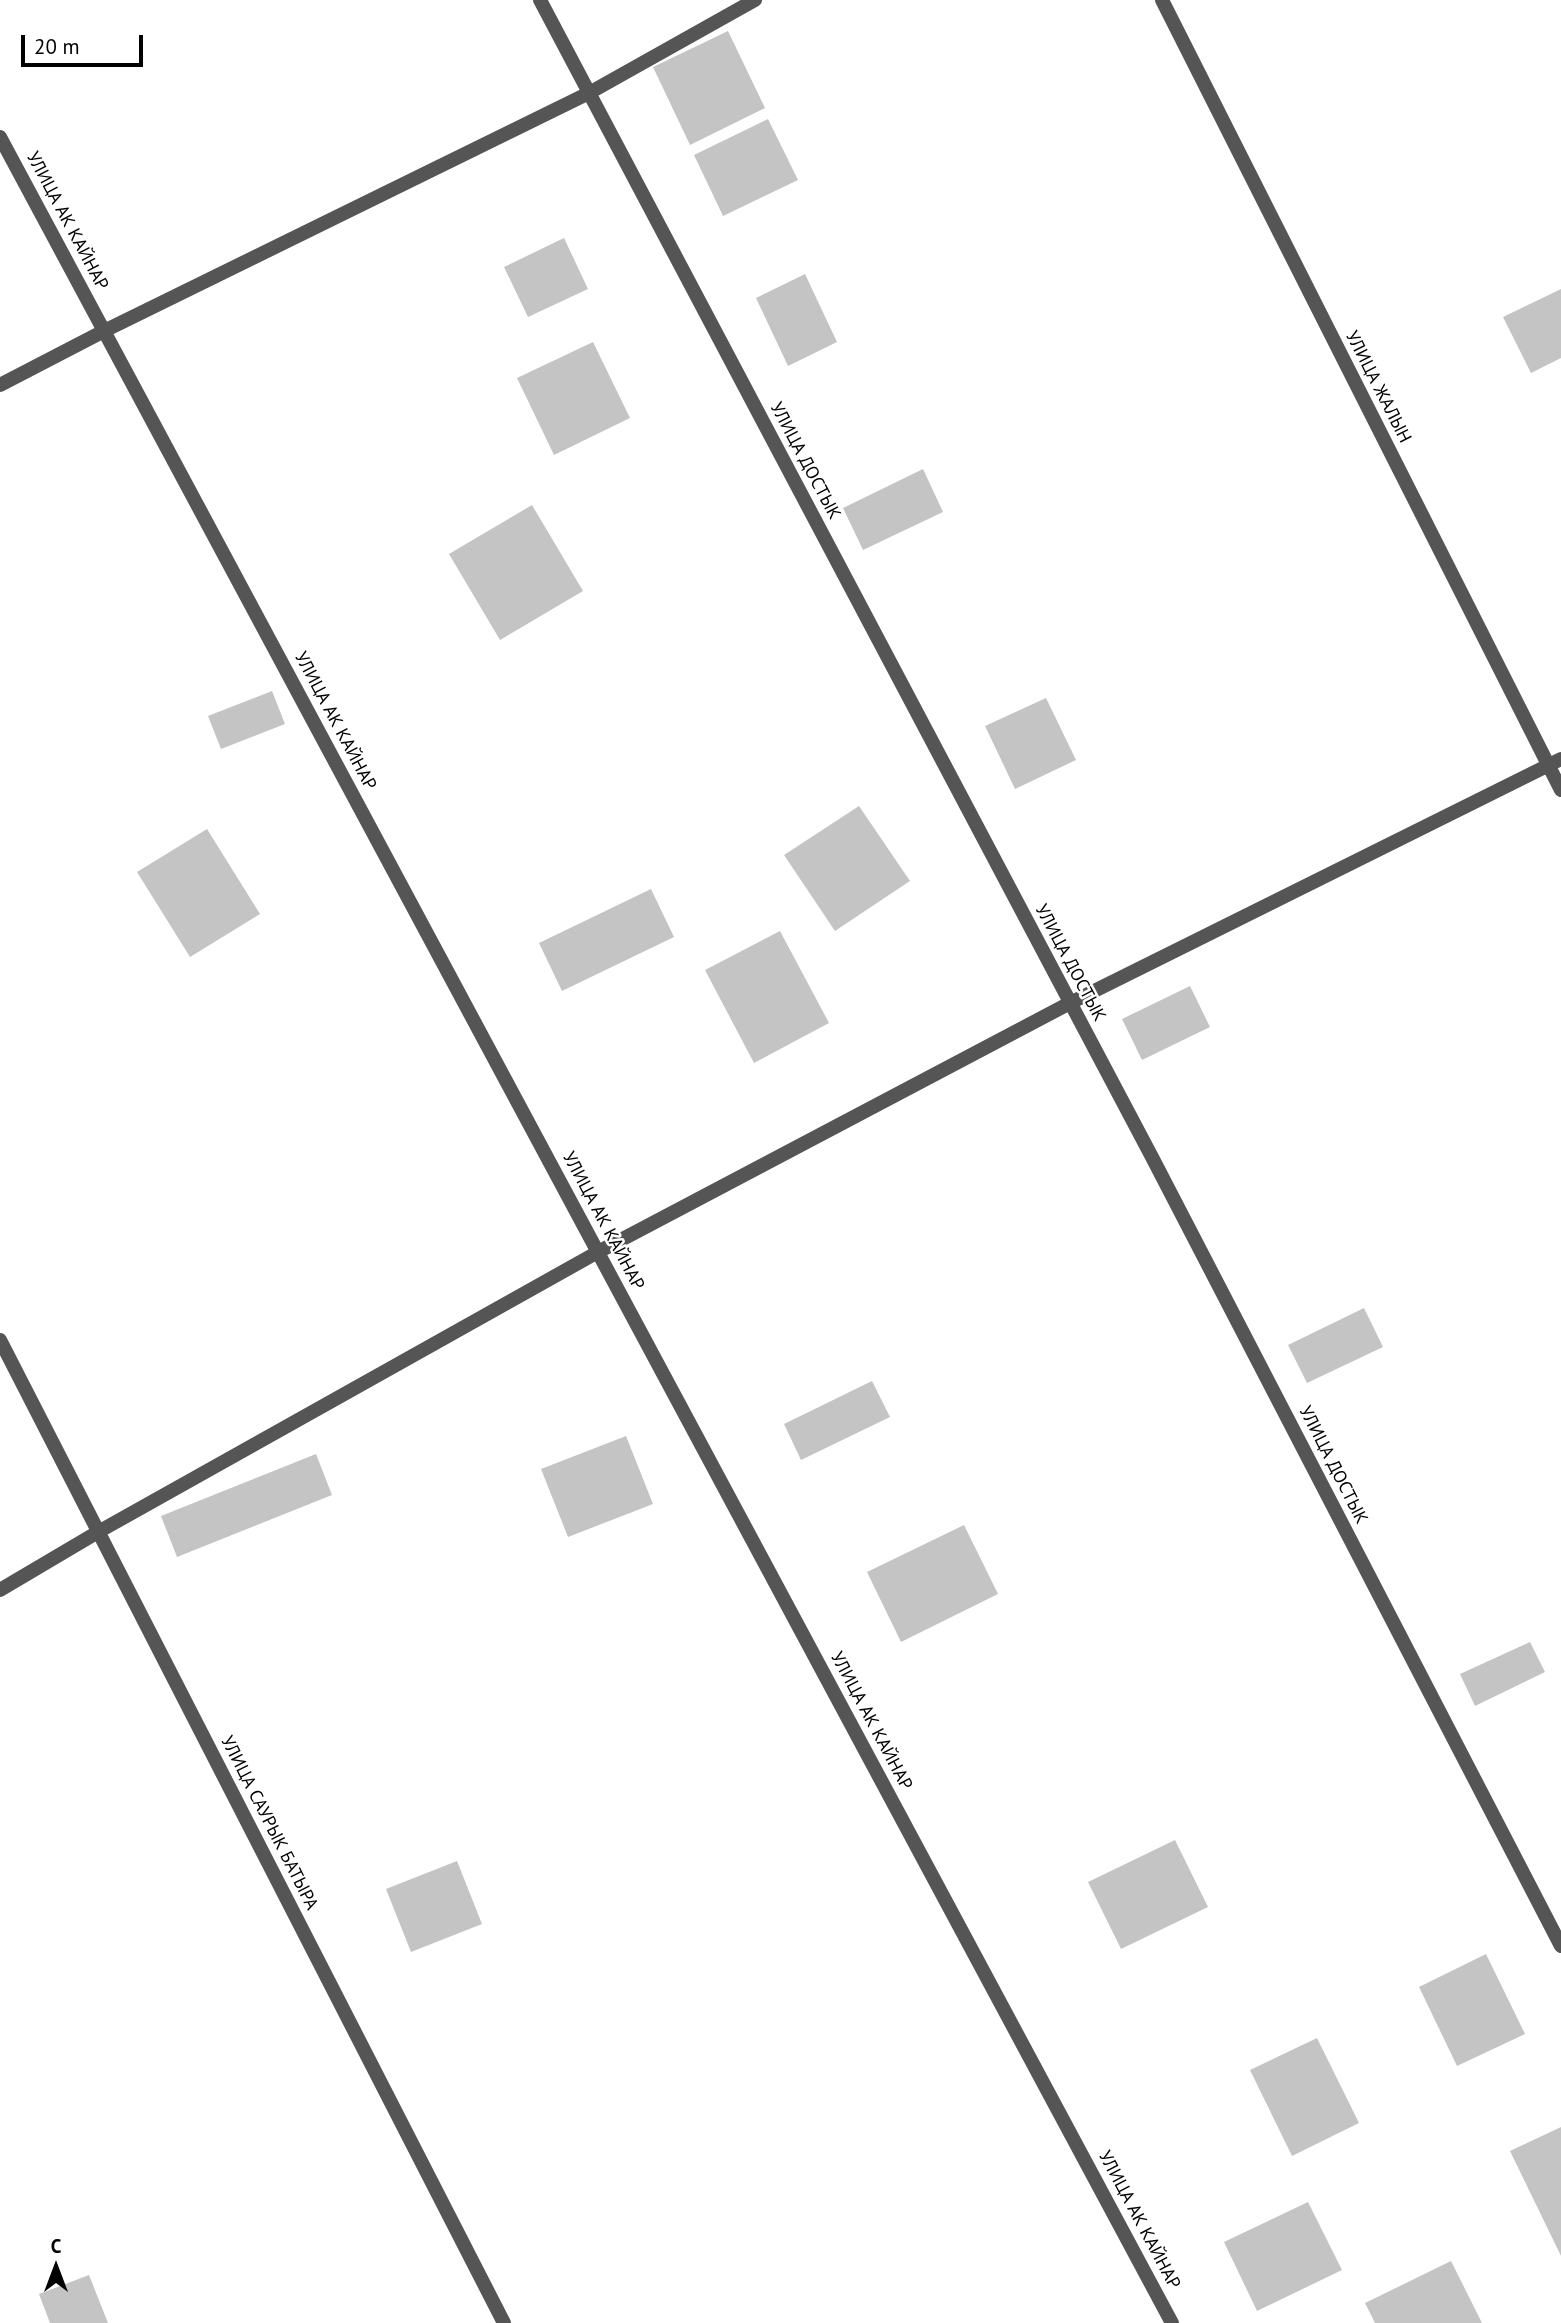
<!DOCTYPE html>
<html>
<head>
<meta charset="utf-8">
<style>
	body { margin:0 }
	#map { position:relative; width:1561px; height:2323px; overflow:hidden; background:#fff; font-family:"PT Sans",sans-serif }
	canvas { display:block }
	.north { position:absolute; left:21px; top:2232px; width:70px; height:70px; -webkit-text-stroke:5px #fff; paint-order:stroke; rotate:0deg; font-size:19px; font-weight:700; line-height:28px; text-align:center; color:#000 }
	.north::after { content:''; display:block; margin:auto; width:24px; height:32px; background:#000; clip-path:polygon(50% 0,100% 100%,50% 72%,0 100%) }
	.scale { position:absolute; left:21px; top:35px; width:122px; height:32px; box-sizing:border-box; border:4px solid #000; border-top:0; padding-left:9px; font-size:21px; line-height:24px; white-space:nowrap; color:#000; -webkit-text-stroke:5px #fff; paint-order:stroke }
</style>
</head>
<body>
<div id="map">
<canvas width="1561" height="2323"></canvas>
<div class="north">С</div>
<div class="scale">20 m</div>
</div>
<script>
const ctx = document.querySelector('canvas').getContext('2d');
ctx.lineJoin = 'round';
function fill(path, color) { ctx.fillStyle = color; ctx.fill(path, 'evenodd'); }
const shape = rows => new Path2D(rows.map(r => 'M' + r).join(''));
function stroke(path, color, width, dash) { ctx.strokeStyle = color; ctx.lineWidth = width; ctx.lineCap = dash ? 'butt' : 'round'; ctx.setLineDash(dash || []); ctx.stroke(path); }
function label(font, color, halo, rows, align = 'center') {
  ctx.font = font + ' "PT Sans",sans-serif'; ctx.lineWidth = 5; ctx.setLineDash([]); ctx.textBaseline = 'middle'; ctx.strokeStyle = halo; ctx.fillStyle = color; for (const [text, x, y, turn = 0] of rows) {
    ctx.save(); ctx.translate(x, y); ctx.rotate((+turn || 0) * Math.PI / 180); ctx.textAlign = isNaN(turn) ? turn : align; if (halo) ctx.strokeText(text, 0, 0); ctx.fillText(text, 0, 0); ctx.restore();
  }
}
const building = shape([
	[728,31,765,108,690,145,653,67],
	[768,119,798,180,723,216,694,155],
	[564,238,588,289,528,317,504,267],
	[805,274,837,342,788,366,756,298],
	[1561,289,1561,358,1531,373,1503,317],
	[593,342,630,418,554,455,517,378],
	[923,469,943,512,863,550,843,508],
	[532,505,583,591,500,640,449,554],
	[272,691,285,724,221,749,208,716],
	[1046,698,1076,760,1015,789,985,726],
	[859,806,910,881,835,931,784,855],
	[207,829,260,914,190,957,137,872],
	[651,889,674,937,562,991,539,943],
	[780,931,829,1023,754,1063,705,970],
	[1190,986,1210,1027,1142,1060,1122,1019],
	[1364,1308,1383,1347,1307,1383,1288,1345],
	[872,1381,890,1417,801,1460,784,1424],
	[626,1436,653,1504,568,1537,541,1469],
	[316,1454,332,1495,177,1557,161,1516],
	[964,1525,998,1594,901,1642,867,1572],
	[1530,1642,1545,1672,1475,1706,1460,1674],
	[1175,1840,1208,1907,1121,1949,1088,1882],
	[457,1861,482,1924,411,1952,386,1889],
	[1486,1954,1525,2034,1457,2066,1419,1987],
	[1317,2038,1359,2123,1292,2156,1250,2070],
	[1561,2127,1561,2256,1510,2151],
	[1308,2202,1342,2270,1257,2311,1224,2242],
	[1451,2261,1482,2323,1375,2323,1365,2303],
	[89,2275,108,2323,50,2323,39,2294]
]);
const minor = shape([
	[540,0,1153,1159,1561,1946],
	[1162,0,1561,790],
	[0,137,1172,2323],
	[0,385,104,331,589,93,755,0],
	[0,1340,504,2323],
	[0,1590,98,1532,598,1252,1070,1003,1561,759]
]);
const streetNames = [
	["УЛИЦА АК КАЙНАР",67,221,62],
	["УЛИЦА ЖАЛЫН",1378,387,63],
	["УЛИЦА ДОСТЫК",805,461,62],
	["УЛИЦА АК КАЙНАР",335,721,62],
	["УЛИЦА ДОСТЫК",1070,963,62],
	["УЛИЦА АК КАЙНАР",603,1221,62],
	["УЛИЦА ДОСТЫК",1333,1465,63],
	["УЛИЦА АК КАЙНАР",871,1721,62],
	["УЛИЦА САУРЫК БАТЫРА",269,1823,63],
	["УЛИЦА АК КАЙНАР",1139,2220,62]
];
fill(building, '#c4c4c4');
stroke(minor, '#555', 14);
label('18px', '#000', '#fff', streetNames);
</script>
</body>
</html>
